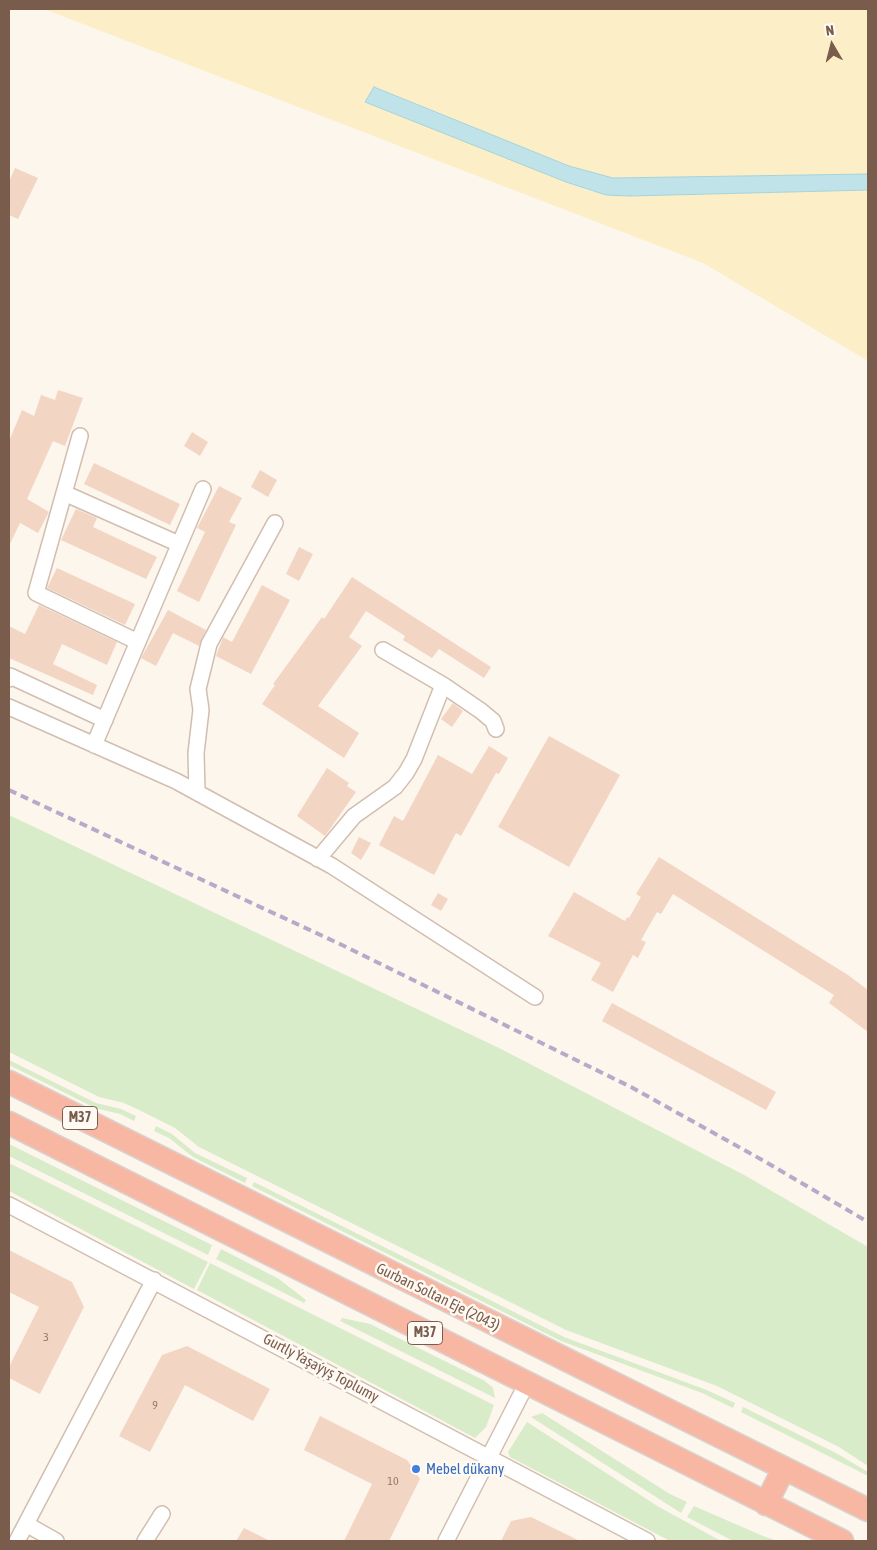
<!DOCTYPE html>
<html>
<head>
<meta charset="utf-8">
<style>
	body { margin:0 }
	#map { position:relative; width:877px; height:1550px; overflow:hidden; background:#fdf6ec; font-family:"Asap Condensed",sans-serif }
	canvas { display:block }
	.frame { position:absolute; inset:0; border:10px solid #7a5c4d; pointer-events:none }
	.north { position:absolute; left:807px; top:20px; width:50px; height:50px; -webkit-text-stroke:4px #fffaf3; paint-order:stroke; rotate:352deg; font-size:14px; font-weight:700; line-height:20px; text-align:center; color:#7a5c4d }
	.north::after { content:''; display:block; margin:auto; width:18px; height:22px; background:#7a5c4d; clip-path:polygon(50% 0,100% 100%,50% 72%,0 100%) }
</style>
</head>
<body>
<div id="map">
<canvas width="877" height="1550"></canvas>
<div class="frame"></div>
<div class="north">N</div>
</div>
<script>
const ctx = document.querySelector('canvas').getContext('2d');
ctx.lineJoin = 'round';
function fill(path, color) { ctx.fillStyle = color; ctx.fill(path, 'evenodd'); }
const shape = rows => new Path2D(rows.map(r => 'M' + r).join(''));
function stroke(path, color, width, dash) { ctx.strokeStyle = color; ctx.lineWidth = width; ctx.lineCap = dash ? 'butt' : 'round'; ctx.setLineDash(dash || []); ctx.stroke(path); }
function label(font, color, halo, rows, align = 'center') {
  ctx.font = font + ' "Asap Condensed",sans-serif'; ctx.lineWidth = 5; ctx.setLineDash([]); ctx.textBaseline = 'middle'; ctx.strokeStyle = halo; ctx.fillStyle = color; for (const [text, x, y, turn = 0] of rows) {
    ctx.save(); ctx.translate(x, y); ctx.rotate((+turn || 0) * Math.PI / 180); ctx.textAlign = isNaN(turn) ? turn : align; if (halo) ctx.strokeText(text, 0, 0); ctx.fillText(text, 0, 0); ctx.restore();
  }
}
const green = shape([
	[9,815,499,1048,746,1176,868,1247,868,1466,839,1447,717,1386,566,1330,199,1147,175,1128,139,1110,124,1103,99,1097,9,1052],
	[9,1060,96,1103,121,1109,136,1116,134,1121,120,1114,95,1108,9,1065],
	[156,1126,172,1134,195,1153,247,1178,245,1183,193,1157,169,1138,154,1131],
	[9,1144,212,1245,208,1255,9,1156],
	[9,1163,208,1262,194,1289,9,1191],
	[254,1182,564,1337,704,1389,735,1403,733,1408,702,1393,561,1341,252,1186],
	[221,1249,279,1279,306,1300,304,1303,216,1259],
	[210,1263,494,1405,486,1427,475,1438,197,1290],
	[342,1318,370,1324,485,1381,493,1388,495,1398,340,1321],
	[743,1407,836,1453,868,1472,868,1476,741,1412],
	[542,1413,670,1494,687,1502,681,1513,531,1417],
	[527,1422,659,1507,721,1541,670,1541,510,1457,508,1452],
	[694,1506,763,1536,778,1541,733,1541,687,1517]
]);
const sand = shape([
	[44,9,868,9,868,174,613,178,569,166,375,87,366,102,590,191,630,196,868,190,868,361,703,263]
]);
const water = shape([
	[374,87,569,166,613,178,868,174,868,190,630,196,606,195,566,182,365,102,374,87]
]);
const building = shape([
	[15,168,38,178,18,219,9,215,9,182],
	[58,390,83,398,65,446,53,441,27,499,49,512,38,533,20,523,9,546,9,441,22,410,34,416,41,395,55,400],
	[192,432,208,442,200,456,184,446],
	[94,463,180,504,170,525,84,484],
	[260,470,277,480,268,497,251,487],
	[219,486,242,498,229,522,236,525,199,602,177,591,205,532,197,528],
	[76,509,97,518,93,527,157,557,146,579,61,540],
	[299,547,313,554,299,581,286,574],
	[57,568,135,604,125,625,47,588],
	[352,577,491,667,484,678,439,649,432,658,403,640,405,636,366,611,349,637,362,646,318,706,359,733,344,758,262,704,275,685,273,684,322,617,324,619],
	[262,585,290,600,251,674,216,656,223,637,232,642],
	[39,605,117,642,107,665,62,644,53,664,97,685,93,695,9,658,9,626,25,634],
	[168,610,206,630,199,646,173,633,156,666,141,658],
	[453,703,463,711,452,727,441,719],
	[549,736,620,775,569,867,498,827],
	[489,746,508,758,499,774,496,773,461,836,456,833,434,875,379,845,394,816,403,821,438,755,472,774],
	[327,768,349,783,347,786,356,792,325,836,297,816],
	[359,837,371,843,361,860,351,853],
	[659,857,848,975,868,990,868,1032,829,1003,834,995,673,894,661,914,657,912,641,940,646,942,638,958,633,955,613,992,591,980,601,963,548,936,574,892,625,921,627,917,629,918,641,897,636,894],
	[438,893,448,899,441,911,431,905],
	[612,1003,776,1092,766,1110,602,1021],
	[9,1250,72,1282,84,1307,40,1394,9,1378,9,1367,39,1307,9,1292],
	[187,1346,270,1389,253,1421,185,1385,150,1452,119,1436,162,1355],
	[320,1416,407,1460,420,1479,389,1541,344,1541,372,1484,304,1450],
	[531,1517,580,1541,501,1541,511,1521],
	[244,1528,270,1541,236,1541]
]);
const minor = shape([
	[80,436,36,593,138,642],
	[64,493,179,544],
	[383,650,443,685,481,711,493,721,496,729],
	[9,679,10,676,105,720],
	[9,707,176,781,332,866,535,997],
	[94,745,203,489],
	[197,792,196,753,201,710,198,689,209,644,275,523],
	[318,859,354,816,395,787,406,773,414,759,443,685],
	[9,1205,647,1541],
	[26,1524,56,1541],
	[17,1541,154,1280],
	[145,1541,162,1514],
	[446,1541,527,1383]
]);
const highway = shape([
	[9,1082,868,1510],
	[9,1123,842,1541],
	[766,1504,784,1468]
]);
const rail = shape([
	[9,790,342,945,631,1087,764,1161,868,1222]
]);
const markers = [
	[416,1469,5,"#3f7fe0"]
];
const numberNames = [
	["3",46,1337],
	["9",155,1405],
	["10",393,1481]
];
const shields = [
	[80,1118,35],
	[425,1333,35]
];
const shieldNames = [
	["M37",80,1118],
	["M37",425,1333]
];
const streetNames = [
	["Gurban Soltan Eje (2043)",438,1297,26],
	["Gurtly Ýaşaýyş Toplumy",321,1368,28]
];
const shopNames = [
	["Mebel dükany",426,1469]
];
fill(green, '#d8ecc9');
fill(sand, '#fcefc7');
fill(water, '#bfe3e8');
stroke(water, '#a5d3da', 1);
fill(building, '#f3d5c3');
stroke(minor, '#d1beb0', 18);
stroke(highway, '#dad1cd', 25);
stroke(minor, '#fff', 15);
stroke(highway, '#f7b7a3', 22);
stroke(rail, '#b9a8c9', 4, [8, 5]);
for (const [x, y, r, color] of markers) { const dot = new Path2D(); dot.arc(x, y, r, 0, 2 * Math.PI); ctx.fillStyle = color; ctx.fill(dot); stroke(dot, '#fffaf3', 2); }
label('12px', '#987a6a', null, numberNames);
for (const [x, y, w] of shields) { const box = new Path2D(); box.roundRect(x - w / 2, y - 11.5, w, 23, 4); ctx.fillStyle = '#fffaf3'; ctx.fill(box); stroke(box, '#7a5c4d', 1); }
label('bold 14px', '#7a5c4d', null, shieldNames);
label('15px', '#7a5c4d', '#fffaf3', streetNames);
label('15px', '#366cbe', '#fffaf3', shopNames, 'left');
</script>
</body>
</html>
